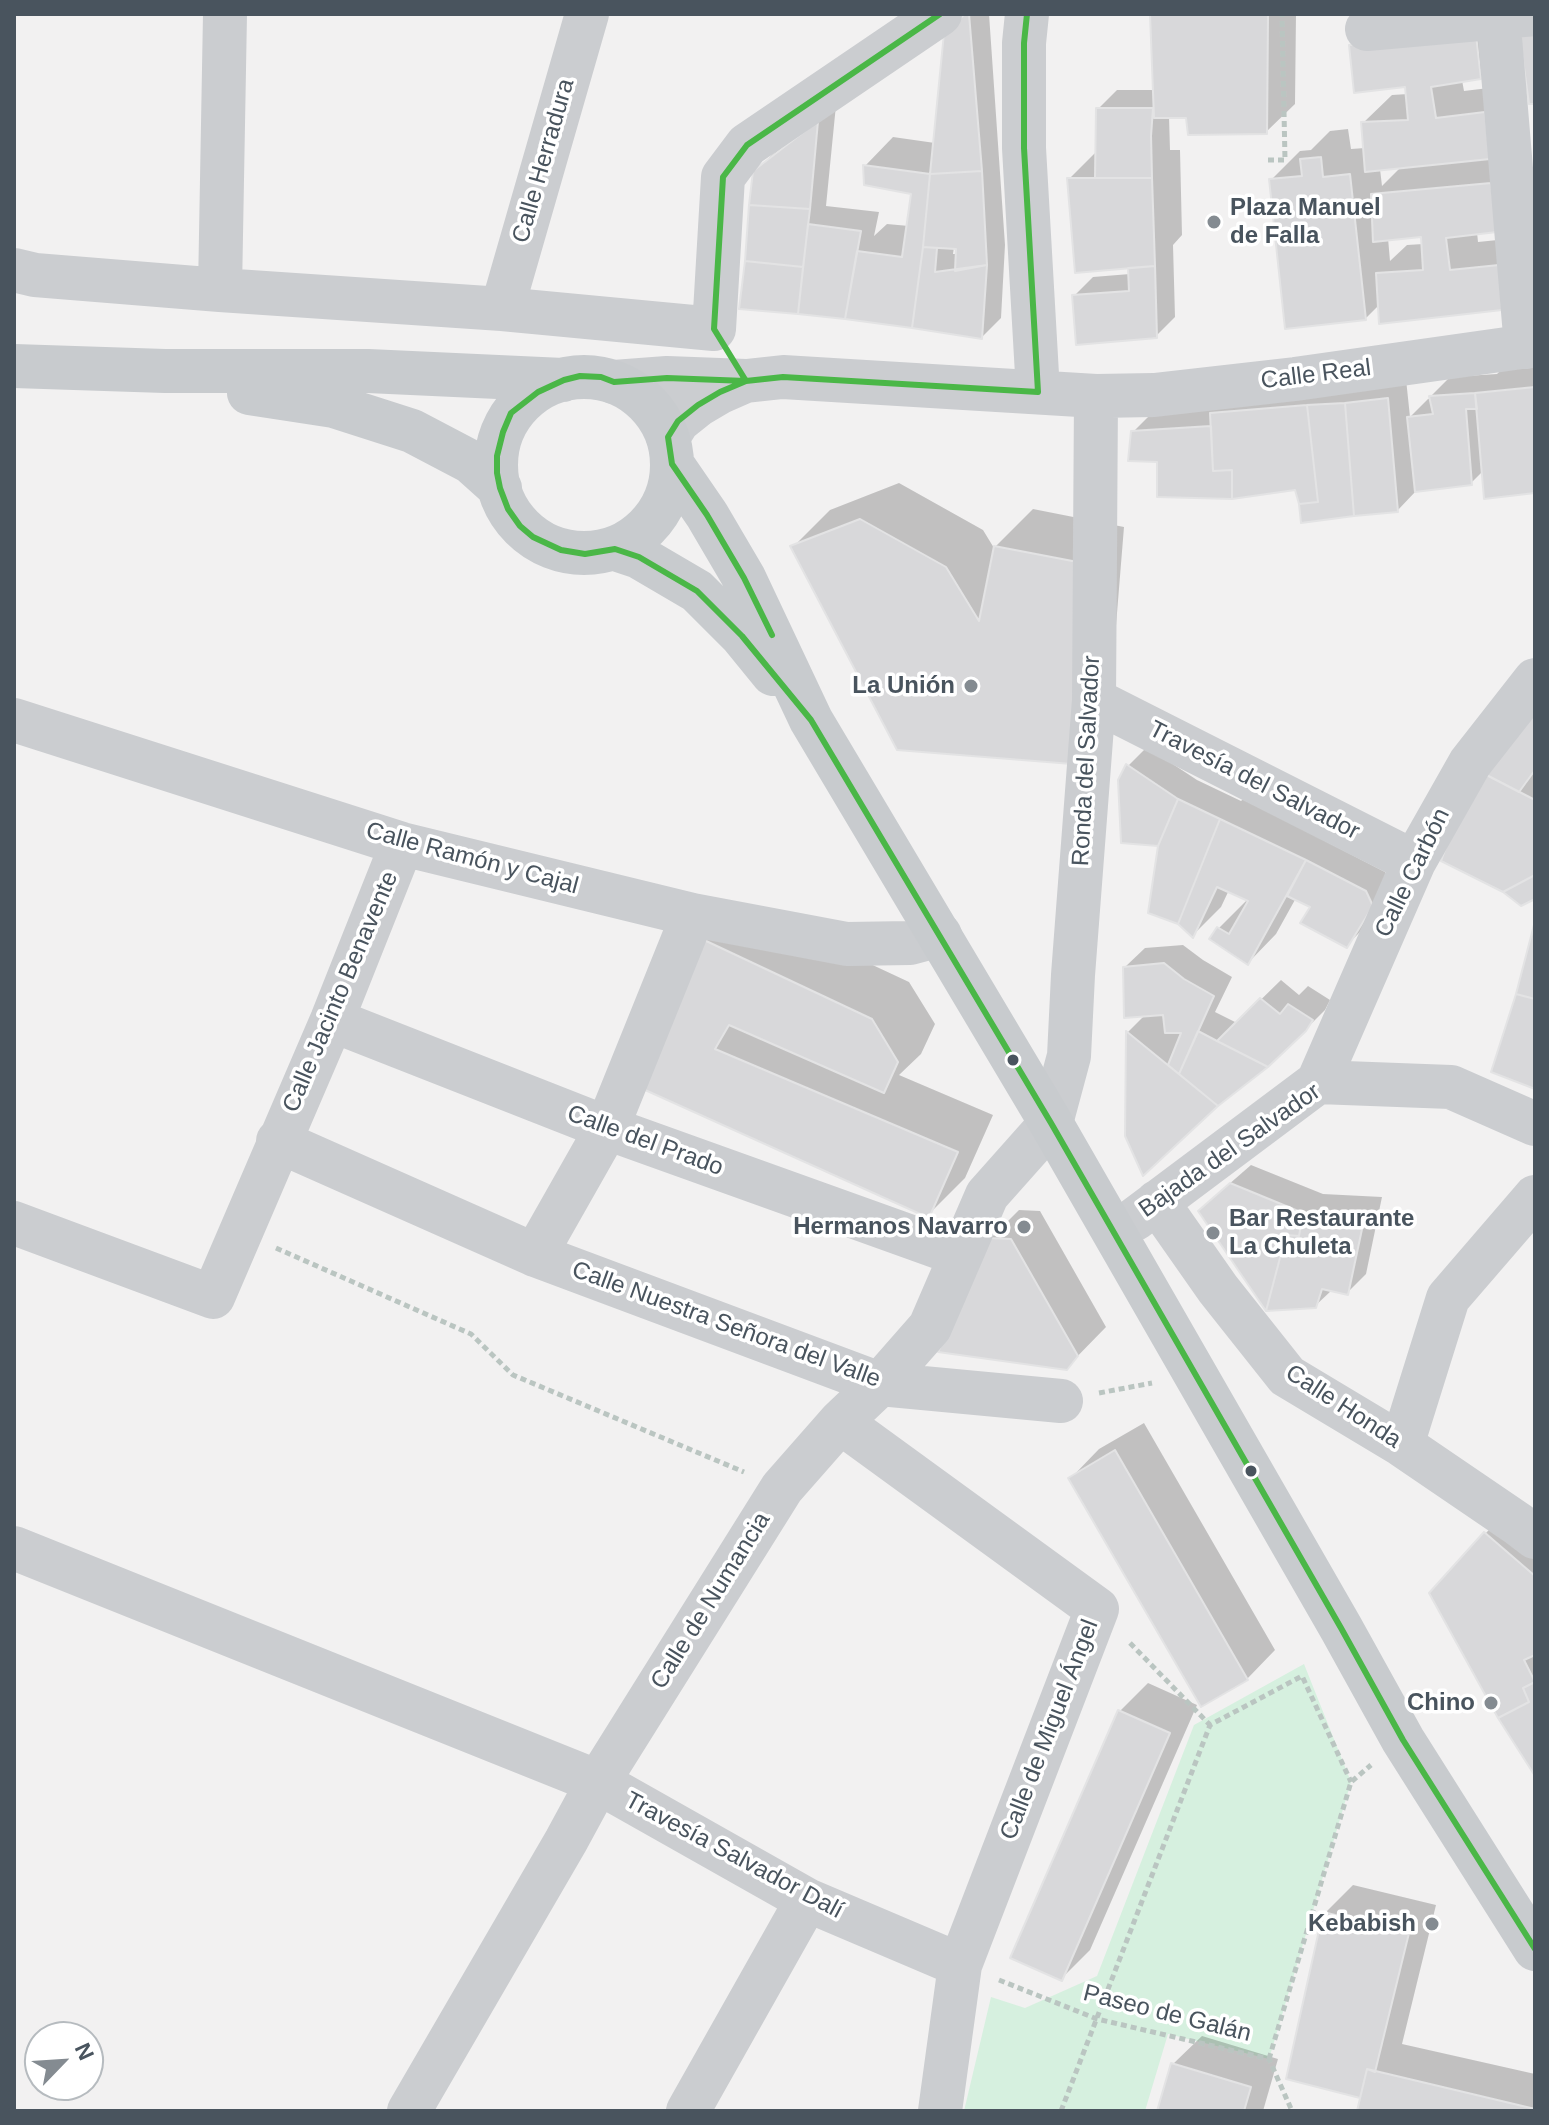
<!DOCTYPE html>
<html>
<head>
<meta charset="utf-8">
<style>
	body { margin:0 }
	#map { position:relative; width:1549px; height:2125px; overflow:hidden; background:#f2f1f1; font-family:Helvetica,sans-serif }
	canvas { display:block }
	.frame { position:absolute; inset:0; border:16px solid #49545e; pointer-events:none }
	.north { position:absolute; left:24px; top:2021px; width:80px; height:80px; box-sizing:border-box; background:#fff; border:2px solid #b6bbbf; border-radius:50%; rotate:65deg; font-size:22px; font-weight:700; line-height:32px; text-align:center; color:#49545e }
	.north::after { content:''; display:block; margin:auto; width:28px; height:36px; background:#848b91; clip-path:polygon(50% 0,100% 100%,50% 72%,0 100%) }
</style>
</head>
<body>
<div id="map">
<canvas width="1549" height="2125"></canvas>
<div class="frame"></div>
<div class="north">N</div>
</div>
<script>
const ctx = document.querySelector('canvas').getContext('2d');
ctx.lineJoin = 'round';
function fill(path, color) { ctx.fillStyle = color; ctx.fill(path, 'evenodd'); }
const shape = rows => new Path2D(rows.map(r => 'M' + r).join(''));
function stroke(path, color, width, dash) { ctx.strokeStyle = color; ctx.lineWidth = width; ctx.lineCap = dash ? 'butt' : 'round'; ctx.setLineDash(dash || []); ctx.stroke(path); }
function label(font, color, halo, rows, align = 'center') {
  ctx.font = font + ' Helvetica,sans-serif'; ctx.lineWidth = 7; ctx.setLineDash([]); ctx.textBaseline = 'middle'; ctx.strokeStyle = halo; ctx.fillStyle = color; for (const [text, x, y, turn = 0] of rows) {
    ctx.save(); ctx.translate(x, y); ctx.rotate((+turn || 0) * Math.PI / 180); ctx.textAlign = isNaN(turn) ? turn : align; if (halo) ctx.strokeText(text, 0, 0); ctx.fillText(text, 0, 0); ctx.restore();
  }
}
const green = shape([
	[1304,1664,1351,1782,1269,2059,1168,2034,1145,2111,964,2111,991,1997,1025,2008,1097,1976,1194,1725]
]);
const shadow = shape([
	[965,14,989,14,1005,245,1001,318,982,337,847,318,741,307,754,172,774,153,836,105,826,206,879,212,874,236,887,224,909,226,913,193,865,166,893,137,935,143],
	[954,247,958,247,958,254,953,254],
	[1152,14,1296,14,1295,104,1266,132,1188,116,1169,116,1170,150,1180,150,1182,235,1173,245,1175,317,1156,336,1074,296,1093,277,1130,274,1130,269,1069,179,1097,151,1098,109,1117,90,1155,90],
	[1379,17,1508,48,1480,77,1462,80,1464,91,1513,85,1519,156,1477,232,1478,242,1527,237,1530,280,1380,304,1365,319,1271,180,1300,151,1311,150,1330,131,1348,129,1351,149,1365,148,1363,123,1392,95,1408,94,1407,84,1351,45],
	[1402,166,1382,186,1380,169],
	[1423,235,1423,244,1407,245,1390,261,1388,238],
	[1535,362,1535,491,1484,470,1471,483,1416,491,1397,511,1297,487,1159,460,1133,432,1152,413,1406,379,1410,417,1428,399,1432,398,1431,396,1450,377,1497,374,1506,365],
	[899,483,983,530,994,548,1033,509,1124,527,1108,724,793,547,830,510],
	[1535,693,1535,897,1504,891,1444,860],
	[1147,747,1197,780,1241,801,1251,792,1327,842,1385,872,1391,886,1366,926,1347,945,1312,907,1296,898,1276,934,1248,963,1212,939,1219,928,1248,899,1229,890,1221,907,1193,935,1160,844,1128,766],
	[742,904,909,982,935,1024,921,1054,899,1075,993,1115,965,1178,928,1215,637,1084,705,941],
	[1183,945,1203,960,1232,977,1215,1012,1237,1023,1281,980,1299,995,1308,986,1330,1000,1325,1010,1305,1030,1217,1105,1144,1172,1127,1136,1128,1032,1146,1014,1125,967,1145,948],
	[1251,1165,1323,1194,1382,1197,1366,1274,1347,1293,1332,1290,1315,1306,1220,1192],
	[1019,1210,1040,1211,1106,1327,1066,1368,990,1239],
	[1144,1423,1275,1650,1247,1679,1071,1478,1099,1449],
	[1513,1505,1535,1524,1535,1771,1485,1534],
	[1148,1683,1197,1705,1090,1950,1062,1978,1120,1711],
	[1353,1885,1436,1905,1402,2044,1535,2074,1535,2111,1359,2111,1362,2097,1289,2078,1325,1913],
	[1202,2036,1278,2059,1263,2111,1159,2111,1173,2064]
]);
const building = shape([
	[965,14,969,14,982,171,930,174,944,33,965,14],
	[1150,14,1268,14,1267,134,1188,135,1186,118,1154,118,1150,14],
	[1535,30,1535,104,1529,104,1519,32,1535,30],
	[1476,35,1481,79,1431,87,1436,118,1485,112,1490,159,1365,172,1361,122,1408,120,1405,87,1354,93,1349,45,1476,35],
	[1096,108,1153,108,1151,136,1152,178,1095,178,1096,108],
	[818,121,810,209,749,205,753,171,818,121],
	[1321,157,1323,177,1350,174,1366,320,1285,329,1269,179,1302,176,1300,159,1321,157],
	[863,165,930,174,923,247,912,328,845,319,857,251,902,257,911,194,864,185,863,165],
	[982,171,987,265,955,271,956,249,923,247,930,174,982,171],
	[1067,178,1152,178,1155,266,1075,273,1067,178],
	[1491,183,1497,232,1446,238,1450,270,1499,265,1502,310,1379,324,1376,273,1423,270,1421,237,1373,242,1371,194,1491,183],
	[749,205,810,209,803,267,745,261,749,205],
	[808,224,861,231,845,319,798,314,808,224],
	[923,247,937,248,935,272,987,265,982,339,912,328,923,247],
	[745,261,803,267,798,314,739,309,745,261],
	[1155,266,1157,338,1076,345,1072,295,1129,291,1128,268,1155,266],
	[1535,387,1535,493,1484,499,1475,393,1535,387],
	[1475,393,1477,409,1466,409,1472,485,1415,492,1407,417,1433,414,1429,396,1475,393],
	[1388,398,1398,512,1354,516,1345,403,1388,398],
	[1345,403,1354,516,1301,523,1299,504,1318,502,1307,405,1345,403],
	[1307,405,1318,502,1299,504,1295,490,1232,499,1232,470,1213,471,1210,413,1307,405],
	[1211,426,1213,471,1232,470,1232,499,1157,497,1157,462,1128,461,1131,431,1211,426],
	[860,519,946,567,979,621,994,546,1088,564,1072,764,897,750,790,546,860,519],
	[1535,690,1535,770,1519,792,1475,769,1535,690],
	[1126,764,1178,799,1158,846,1121,843,1118,780,1126,764],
	[1475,769,1535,800,1535,875,1503,892,1441,861,1475,769],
	[1178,799,1220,819,1178,924,1148,913,1158,846,1178,799],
	[1220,819,1306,860,1248,965,1209,939,1217,927,1229,934,1248,901,1217,887,1193,938,1178,924,1220,819],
	[1306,860,1366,891,1373,906,1347,948,1300,923,1310,907,1287,896,1306,860],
	[1535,875,1535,899,1521,906,1503,892,1535,875],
	[1535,921,1535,999,1516,994,1535,921],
	[704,940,872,1019,898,1062,884,1093,729,1025,715,1049,958,1152,929,1218,634,1085,704,940],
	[1164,963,1184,979,1214,996,1179,1074,1168,1065,1181,1033,1165,1033,1163,1015,1124,1018,1123,967,1164,963],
	[1516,994,1535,999,1535,1089,1491,1072,1516,994],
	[1260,998,1280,1014,1288,1004,1313,1020,1306,1031,1268,1067,1217,1041,1260,998],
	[1126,1031,1218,1106,1143,1176,1125,1136,1126,1031],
	[1198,1031,1217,1041,1268,1067,1218,1106,1179,1074,1198,1031],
	[1230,1183,1303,1213,1299,1236,1286,1235,1266,1311,1198,1211,1230,1183],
	[1303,1213,1365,1215,1348,1295,1322,1289,1316,1308,1266,1311,1286,1235,1299,1236,1303,1213],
	[988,1238,1011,1239,1078,1356,1067,1370,938,1352,988,1238],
	[1115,1450,1248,1680,1201,1707,1068,1478,1115,1450],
	[1484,1532,1535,1576,1535,1655,1524,1660,1535,1682,1523,1688,1529,1702,1498,1718,1429,1593,1484,1532],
	[1535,1682,1535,1776,1498,1718,1529,1702,1523,1688,1535,1682],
	[1118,1710,1170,1733,1062,1981,1010,1958,1118,1710],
	[1323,1912,1409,1933,1375,2072,1367,2069,1360,2098,1286,2079,1323,1912],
	[1171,2063,1251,2087,1244,2111,1157,2111,1171,2063],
	[1367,2069,1535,2109,1535,2111,1357,2111,1367,2069]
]);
const path = shape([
	[1268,160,1285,160,1282,14],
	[276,1248,471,1334,513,1375,744,1472],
	[1099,1393,1152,1383],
	[1130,1643,1210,1725],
	[999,1980,1097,2019,1269,2059,1292,2111],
	[1269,2059,1351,1782,1371,1765],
	[1061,2111,1210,1725,1302,1676,1351,1782]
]);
const minor = shape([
	[1027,14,1024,43,1024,148,1038,392],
	[1498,14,1526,347],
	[1367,29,1535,14],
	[14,270,35,275,220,290,502,309,714,329],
	[220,290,225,14],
	[502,309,587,14],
	[714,329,723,177,747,145,940,14],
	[614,382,667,378,746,381,783,377,1096,396,1154,395,1295,379,1535,345],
	[668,437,678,421,698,405,720,392,745,381],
	[1094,700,1414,862],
	[14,720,402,844,693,915,847,944,910,943,940,935],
	[332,1020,607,1128,961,1255],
	[1318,1082,1414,862,1470,763,1535,680],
	[278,1141,535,1255,880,1384,1061,1401],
	[1157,1202,1218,1289,1287,1376,1402,1445,1518,1524,1535,1537],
	[1135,1219,1318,1082,1451,1087,1535,1124],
	[14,1223,213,1297,332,1020,402,844],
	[535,1255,607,1128,693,915],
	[840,1422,1097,1609,960,1965,940,2111],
	[1402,1445,1448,1298,1535,1197],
	[14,1548,598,1782,807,1900,960,1965],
	[409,2111,566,1841,598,1782,782,1488,840,1422,880,1384,930,1327,987,1195,1051,1123,1069,1056,1073,975,1094,700,1096,396],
	[688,2111,807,1900]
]);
const major = shape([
	[14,366,165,371,368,371,563,380],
	'496 465a88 88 0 1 1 176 0a88 88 0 1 1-176 0Z',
	[249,393,334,406,412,431,471,462,500,488],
	[672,464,707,515,744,578,811,720,1051,1123,1341,1628,1403,1740,1535,1949],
	[615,549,639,557,697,591,742,636,773,674]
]);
const bus1 = shape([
	[1027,14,1024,43,1024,148,1038,392,783,377,746,381,667,378,614,382,601,377,580,376,564,380,538,392,511,413,503,432,497,456,497,473,500,488,508,509,520,526,533,537,561,550,585,554,615,549,639,557,697,591,742,636,811,720,1051,1123,1341,1628,1403,1740,1535,1949],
	[746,381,720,392,698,405,678,421,668,437,672,464,707,515,744,578,772,635],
	[746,381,714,329,723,177,747,145,940,14]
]);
const markers = [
	[1214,222,8,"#848b91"],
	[971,686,8,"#848b91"],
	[1013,1060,7,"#49545e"],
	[1024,1227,8,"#848b91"],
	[1213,1233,8,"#848b91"],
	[1251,1471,7,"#49545e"],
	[1491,1703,8,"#848b91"],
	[1432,1924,8,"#848b91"]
];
const streetNames = [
	["Calle Herradura",544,161,-74],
	["Calle Real",1316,375,-7],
	["Ronda del Salvador",1087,761,-87],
	["Travesía del Salvador",1254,781,27],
	["Calle Ramón y Cajal",472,859,15],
	["Calle Carbón",1413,873,-64],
	["Calle Jacinto Benavente",341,992,-67],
	["Calle del Prado",645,1141,20],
	["Bajada del Salvador",1230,1151,-35],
	["Calle Nuestra Señora del Valle",726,1325,20],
	["Calle Honda",1343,1407,33],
	["Calle de Numancia",711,1601,-58],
	["Calle de Miguel Ángel",1050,1730,-69],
	["Travesía Salvador Dalí",734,1856,28],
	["Paseo de Galán",1167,2014,14]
];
const poiNames = [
	["Plaza Manuel",1230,208,"left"],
	["de Falla",1230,236,"left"],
	["La Unión",955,686],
	["Bar Restaurante",1229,1219,"left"],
	["La Chuleta",1229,1247,"left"],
	["Hermanos Navarro",1008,1227],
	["Chino",1475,1703],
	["Kebabish",1416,1924]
];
fill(green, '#d6f0df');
fill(shadow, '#0003');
fill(building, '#d8d8da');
stroke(building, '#e3e3e4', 2);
stroke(path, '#bac5c1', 5, [6, 4]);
stroke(minor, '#cbcdd0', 44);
stroke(major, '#c8cbce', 44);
stroke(bus1, '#4ab747', 6);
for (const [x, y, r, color] of markers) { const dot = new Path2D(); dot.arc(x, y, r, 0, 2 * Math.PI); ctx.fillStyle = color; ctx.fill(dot); stroke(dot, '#fff', 3); }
label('24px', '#49545e', '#fff', streetNames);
label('bold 24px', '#49545e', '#fff', poiNames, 'right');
</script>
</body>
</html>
